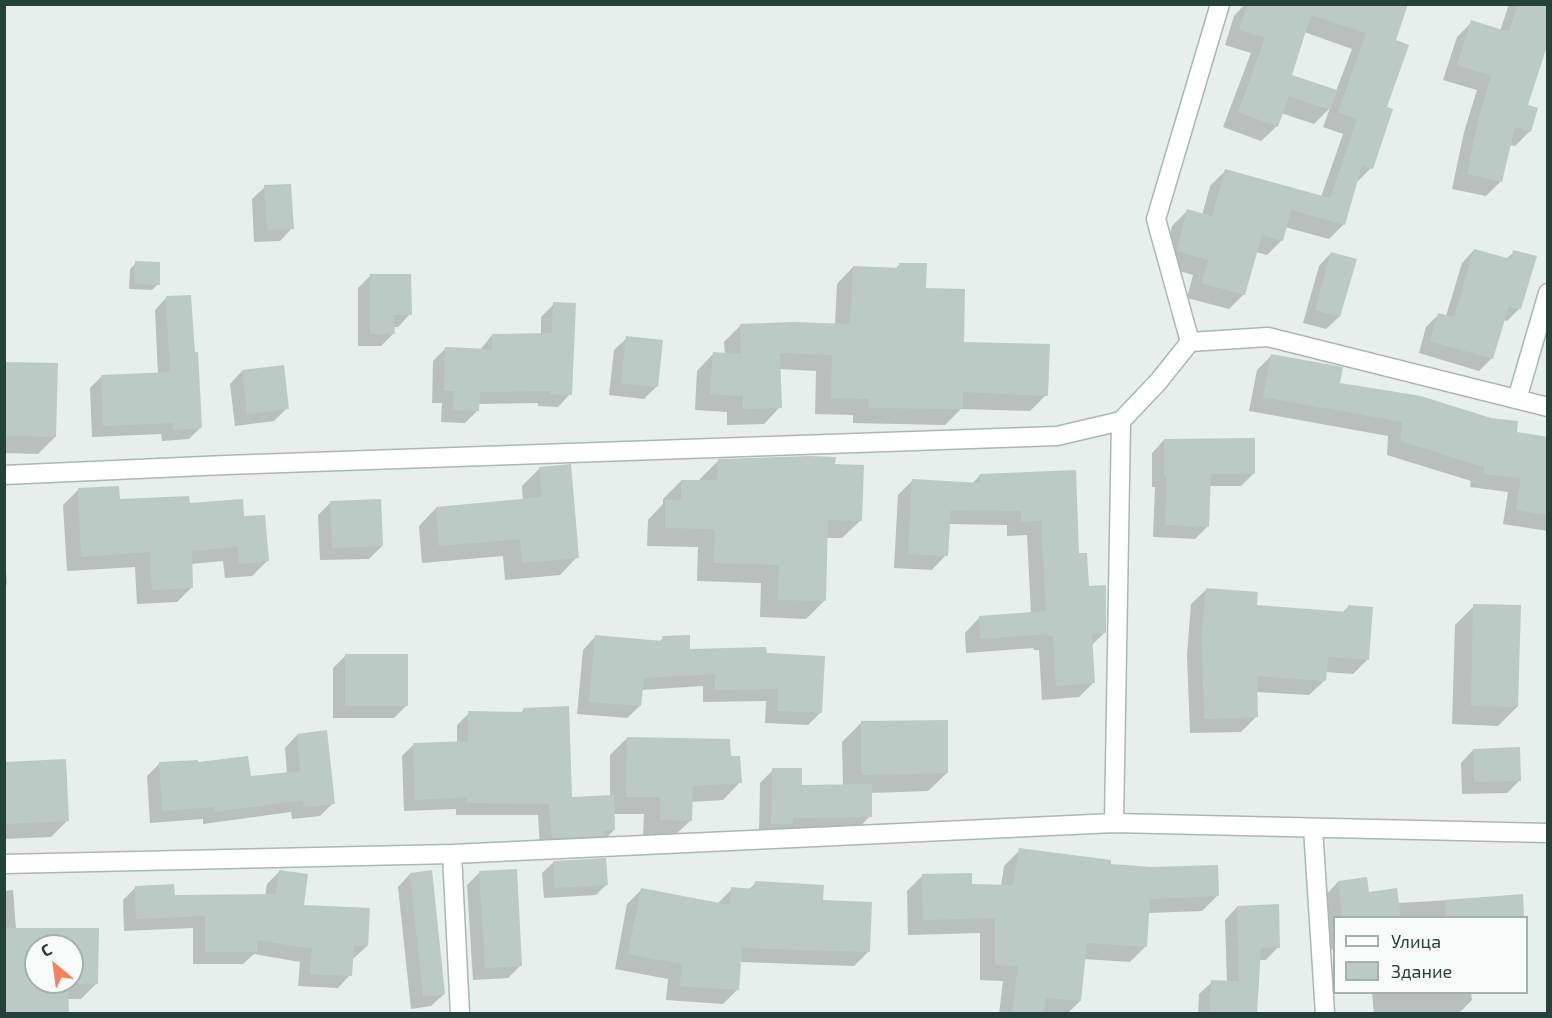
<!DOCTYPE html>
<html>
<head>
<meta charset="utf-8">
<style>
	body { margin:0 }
	#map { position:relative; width:1552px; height:1018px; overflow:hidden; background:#e6efeb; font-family:"Exo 2",sans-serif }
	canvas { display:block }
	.frame { position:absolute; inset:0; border:6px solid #24423a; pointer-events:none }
	.legend { position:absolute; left:1333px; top:916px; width:195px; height:78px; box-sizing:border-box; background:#f7fbf9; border:2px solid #a3b1ad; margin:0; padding:8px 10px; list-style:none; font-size:18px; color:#24423a }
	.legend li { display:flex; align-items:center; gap:12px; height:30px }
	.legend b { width:30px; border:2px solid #a3b1ad }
	.north { position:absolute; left:24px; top:934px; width:60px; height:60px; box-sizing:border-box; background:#f7fbf9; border:2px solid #a3b1ad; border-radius:50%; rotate:331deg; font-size:16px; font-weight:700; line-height:24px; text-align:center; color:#24423a }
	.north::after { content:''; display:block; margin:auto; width:21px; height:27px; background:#f4845f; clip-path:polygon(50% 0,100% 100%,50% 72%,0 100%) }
</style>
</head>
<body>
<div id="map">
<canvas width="1552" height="1018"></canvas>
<div class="frame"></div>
<ul class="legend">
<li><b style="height:8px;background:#fff"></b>Улица</li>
<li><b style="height:16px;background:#bbcac4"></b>Здание</li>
</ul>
<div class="north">С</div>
</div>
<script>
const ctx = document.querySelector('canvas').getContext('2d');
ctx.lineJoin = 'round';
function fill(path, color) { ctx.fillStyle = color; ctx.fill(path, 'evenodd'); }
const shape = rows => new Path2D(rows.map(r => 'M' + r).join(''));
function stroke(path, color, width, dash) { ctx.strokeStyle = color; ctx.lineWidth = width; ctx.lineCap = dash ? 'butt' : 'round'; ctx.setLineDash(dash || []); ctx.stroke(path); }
const shadow = shape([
	[1245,4,1407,4,1394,41,1385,108,1371,168,1355,184,1344,224,1329,239,1285,227,1282,240,1267,255,1256,252,1244,294,1229,309,1187,298,1193,275,1162,266,1172,226,1187,211,1202,215,1210,186,1225,171,1321,197,1343,134,1323,127,1330,108,1314,124,1281,113,1277,126,1261,141,1223,127,1251,53,1225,45,1234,16],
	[1304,32,1352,49,1336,91,1291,76],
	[1509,4,1548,4,1548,50,1544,49,1526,106,1530,131,1515,146,1509,145,1501,181,1486,196,1452,189,1464,132,1477,90,1443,80,1457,37,1472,22,1500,31],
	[265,187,292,228,280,241,254,242,252,199],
	[1474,250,1506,259,1514,252,1520,308,1507,321,1503,320,1492,358,1479,371,1419,353,1426,327,1439,314,1446,316,1462,263],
	[1331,253,1339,317,1326,329,1303,323,1319,266],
	[136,263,158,284,152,290,129,289,130,269],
	[900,264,925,289,963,343,1046,395,1030,411,961,409,945,425,853,423,853,415,815,414,816,371,779,369,780,407,764,424,727,425,727,412,695,410,697,371,713,354,725,355,724,342,741,325,835,325,837,284,853,267,895,269],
	[370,276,410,314,398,327,393,327,393,334,381,346,358,346,358,288],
	[166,298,200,428,189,439,162,441,161,434,92,437,90,388,102,376,158,374,155,310],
	[554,304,570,394,558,407,538,406,538,403,478,404,478,410,465,423,441,422,442,403,432,403,433,361,446,348,480,350,492,335,541,334,541,317],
	[627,338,657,386,644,399,609,395,614,350],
	[1271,356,1339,384,1491,419,1515,433,1548,438,1548,531,1503,524,1508,492,1470,487,1471,481,1387,455,1388,436,1249,411,1257,370],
	[242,371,287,408,274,421,235,426,230,384],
	[4,374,55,437,38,454,4,453],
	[1164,440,1253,474,1241,486,1209,486,1208,526,1195,539,1153,537,1155,487,1152,487,1152,453],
	[718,461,834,465,861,520,842,538,826,538,824,601,806,619,760,617,761,583,697,581,698,547,647,546,648,520,663,504,663,499,681,481,700,481,700,479],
	[540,468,577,557,560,575,505,580,503,556,422,563,419,526,436,508,523,500,522,486],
	[1074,472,1077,555,1105,632,1091,646,1093,683,1079,697,1042,700,1039,650,1034,650,1033,648,966,653,965,633,979,618,1031,614,1027,535,1007,536,1007,525,948,524,946,555,932,570,894,568,898,495,913,480,972,484,980,475],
	[78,490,118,501,188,504,242,518,267,561,252,576,225,578,223,561,191,564,192,587,177,602,137,604,135,567,67,571,63,505],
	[331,502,382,546,369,559,320,560,318,515],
	[4,542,7,584,4,587],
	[1206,590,1255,607,1342,613,1348,607,1368,659,1353,674,1325,672,1324,681,1309,695,1256,692,1256,717,1241,732,1190,733,1187,655,1191,604],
	[1474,606,1517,707,1498,726,1452,724,1455,625],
	[595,637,659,642,663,638,689,650,765,655,821,712,808,725,765,723,766,701,703,702,703,686,641,690,640,706,627,718,577,714,583,650],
	[345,656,407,705,394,718,333,718,333,668],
	[524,709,570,799,610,797,610,755,627,738,730,758,740,782,723,800,691,802,691,820,673,837,643,837,644,814,613,814,614,830,602,842,540,849,538,815,456,815,456,809,404,811,402,756,414,744,457,743,457,725,469,713,520,714],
	[861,723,947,773,928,791,870,793,870,816,858,829,759,836,760,783,773,770,801,787,843,786,842,742],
	[297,735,333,803,320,816,292,819,291,812,203,824,203,819,150,823,147,776,159,764,197,764,249,778,287,774,285,748],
	[1473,750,1520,780,1507,793,1462,794,1461,763],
	[4,765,68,820,51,837,4,839],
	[1020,850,1109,865,1218,895,1202,911,1148,913,1146,946,1130,962,1084,959,1080,1001,1067,1014,999,1014,1003,981,980,980,980,933,908,935,907,891,922,876,970,886,1001,886,1004,866],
	[554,862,607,884,596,895,544,898,542,873],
	[280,871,302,906,367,946,354,958,351,958,350,975,338,988,298,986,300,962,254,954,243,964,193,964,193,928,124,931,123,900,136,887,173,896,265,896,267,884],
	[480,872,521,965,508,978,473,980,467,885],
	[410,874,444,994,431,1006,411,1009,398,887],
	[1338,882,1398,903,1521,896,1523,918,1334,918,1334,949,1330,950,1323,898],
	[756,883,822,902,868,952,854,966,740,962,737,990,723,1004,666,1000,668,979,615,969,627,904,641,890,717,904,732,889,748,890],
	[13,890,16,929,97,930,97,983,81,999,67,999,4,1014,4,891],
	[36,946,72,946,72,982,36,982],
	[1237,907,1278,947,1266,960,1259,960,1256,1014,1198,1014,1199,994,1212,982,1227,982,1225,920],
	[1372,992,1471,992,1472,1000,1458,1014,1374,1014]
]);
const building = shape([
	[1247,4,1408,4,1396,40,1409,45,1387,107,1393,109,1373,169,1362,165,1345,225,1291,210,1283,241,1262,235,1245,295,1201,283,1208,260,1177,251,1187,209,1212,216,1225,169,1330,198,1357,119,1338,112,1366,33,1311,15,1292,75,1337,90,1331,110,1289,96,1278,127,1238,112,1265,38,1239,30],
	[1518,4,1548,4,1548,43,1528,105,1538,108,1531,132,1515,127,1502,182,1467,174,1479,116,1491,76,1457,65,1471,20,1509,32],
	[291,184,294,229,267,230,264,185],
	[1474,249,1511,259,1513,250,1537,256,1521,309,1509,306,1493,359,1430,341,1438,313,1454,317],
	[1331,252,1357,259,1340,317,1315,310],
	[135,261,160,262,160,285,134,284],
	[899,263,927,263,926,288,965,289,964,342,1050,344,1048,396,963,392,963,409,868,408,869,399,831,398,832,355,780,353,782,408,743,409,743,396,710,394,713,352,741,354,740,324,793,322,850,324,853,266,899,268],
	[370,274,411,274,412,315,394,315,395,334,370,334],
	[191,295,195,352,198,352,202,428,173,430,173,423,103,426,101,375,170,372,166,296],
	[553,302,576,303,572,395,550,394,550,391,480,392,479,411,453,410,454,391,444,391,445,347,492,349,492,334,552,333],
	[626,336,663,340,658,387,621,383],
	[1271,354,1343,367,1340,383,1421,396,1491,418,1518,421,1517,432,1548,437,1548,515,1516,510,1521,478,1484,474,1484,467,1400,441,1402,422,1263,397],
	[4,362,58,363,56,437,4,436],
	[284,365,289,409,247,414,242,370],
	[1255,438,1255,474,1211,474,1209,527,1165,525,1167,475,1164,475,1164,439],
	[810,456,836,457,835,464,864,465,862,521,828,520,826,601,778,600,779,565,714,563,715,529,665,528,665,500,681,500,681,480,717,480,718,459],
	[571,464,579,558,522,563,520,539,439,546,436,507,542,497,539,467],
	[1076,470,1079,553,1087,553,1089,586,1106,585,1106,633,1092,634,1095,683,1056,686,1053,636,1048,636,1047,634,980,639,979,616,1046,611,1041,521,1021,522,1021,511,951,510,948,556,908,554,912,479,980,483,980,474],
	[119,486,120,499,189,496,190,503,243,499,244,516,265,515,269,561,239,564,238,547,192,551,193,588,152,590,150,552,81,557,78,488],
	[381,499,383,546,332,548,330,501],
	[1206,588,1258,592,1257,605,1347,612,1348,605,1373,607,1369,660,1328,657,1326,681,1257,676,1258,717,1204,719,1202,641,1201,641],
	[1473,604,1521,605,1518,707,1471,706],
	[595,635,663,641,662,636,690,635,690,649,766,647,767,653,825,656,822,713,777,711,778,689,715,690,715,674,644,678,641,706,589,702],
	[345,654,408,654,408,706,345,706],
	[569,706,572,797,614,795,615,830,603,831,604,836,552,838,549,804,467,803,467,797,415,800,413,743,468,741,468,711,524,712,523,708],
	[948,720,948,773,861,775,861,721],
	[327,730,335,804,304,807,303,800,215,812,215,807,162,811,159,762,198,760,198,762,248,756,251,776,300,771,297,734],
	[627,737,730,739,731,756,740,756,742,783,693,786,692,821,660,820,660,797,626,797],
	[1520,747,1521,781,1474,782,1473,749],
	[66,759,69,821,4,824,4,762],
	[772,768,802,768,802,785,872,784,872,817,793,818,793,824,771,824],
	[1019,848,1111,860,1111,864,1151,867,1218,865,1219,896,1150,899,1147,947,1087,943,1081,1001,1046,998,1044,1014,1012,1012,1018,966,995,965,995,918,923,920,922,874,972,873,972,884,1013,885],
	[606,858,608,885,555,888,553,861],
	[517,869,522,966,485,968,479,871],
	[279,870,308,874,304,905,370,908,368,946,354,946,352,976,310,974,312,949,257,940,257,952,205,952,205,916,136,919,135,886,174,884,175,895,276,894],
	[432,870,445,994,423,997,410,873],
	[1367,877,1369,892,1397,888,1401,918,1342,918,1338,881],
	[755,881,824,885,823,900,872,902,870,952,742,948,739,990,680,986,682,964,628,954,641,888,730,905,731,887,754,889],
	[1523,894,1524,918,1446,918,1445,900],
	[1279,904,1280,948,1261,948,1257,1014,1209,1014,1211,980,1239,981,1237,906],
	[4,928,99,928,98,984,68,984,69,1014,4,1014],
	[36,946,72,946,72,982,36,982]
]);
const street = shape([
	[1190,342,1156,219,1220,4],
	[1517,399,1548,293],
	[4,475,226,465,1057,436,1121,421,1158,382,1190,342,1268,337,1548,407],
	[1114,823,1121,421],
	[1313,828,1325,1014],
	[452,854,460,1014],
	[4,864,452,854,1114,823,1548,833]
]);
fill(shadow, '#0003');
fill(building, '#bbcac4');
stroke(street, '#a8b8b2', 21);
stroke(street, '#fff', 18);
</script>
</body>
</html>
